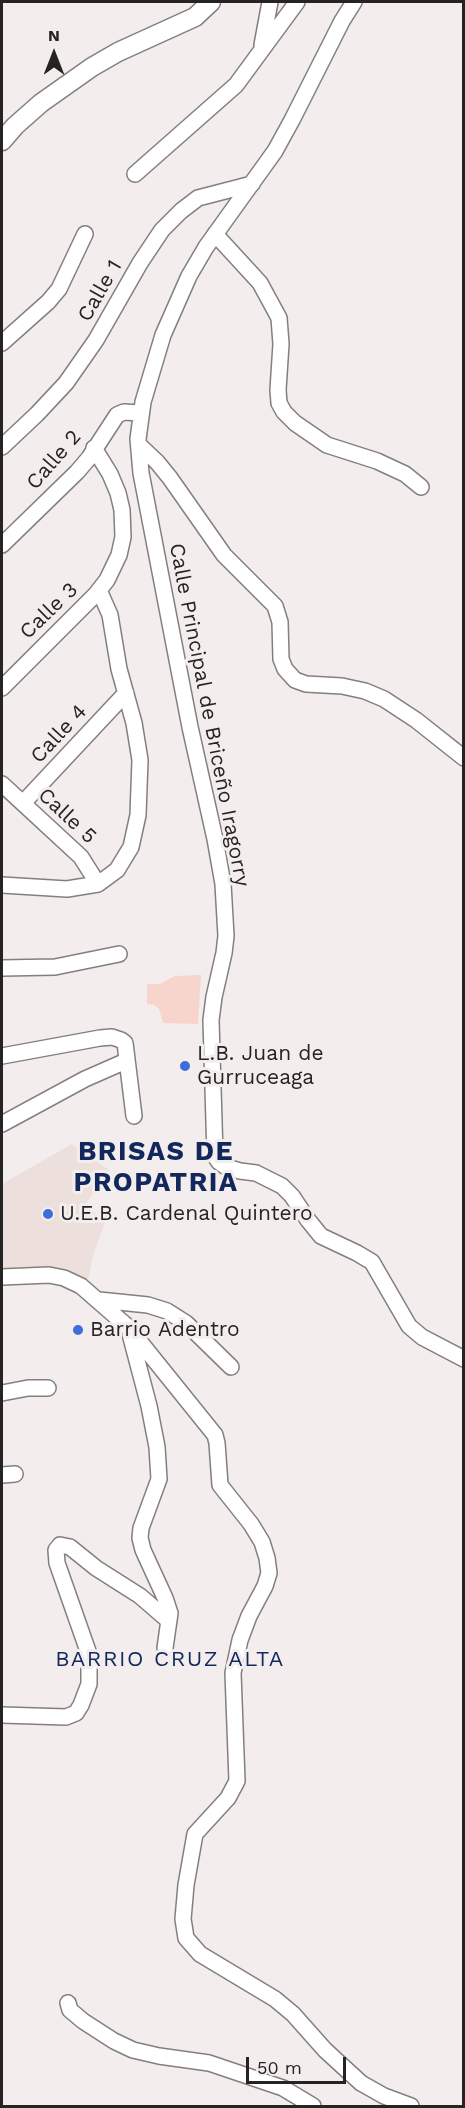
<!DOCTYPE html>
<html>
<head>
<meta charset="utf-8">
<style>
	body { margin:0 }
	#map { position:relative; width:465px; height:2108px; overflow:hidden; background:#f3eeed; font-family:"Work Sans",sans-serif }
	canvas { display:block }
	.frame { position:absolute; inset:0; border:3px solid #262423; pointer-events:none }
	.north { position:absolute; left:24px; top:24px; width:60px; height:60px; -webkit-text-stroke:4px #f3eeed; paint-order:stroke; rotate:0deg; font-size:16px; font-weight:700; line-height:24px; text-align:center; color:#262423 }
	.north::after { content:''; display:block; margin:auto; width:21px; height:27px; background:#262423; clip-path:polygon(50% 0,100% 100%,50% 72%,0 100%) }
	.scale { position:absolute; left:246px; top:2057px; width:100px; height:27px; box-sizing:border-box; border:3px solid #262423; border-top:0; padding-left:8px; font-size:18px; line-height:21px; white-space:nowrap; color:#262423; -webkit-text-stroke:4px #f3eeed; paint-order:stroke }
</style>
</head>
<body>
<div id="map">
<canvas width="465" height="2108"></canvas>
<div class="frame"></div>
<div class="north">N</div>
<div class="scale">50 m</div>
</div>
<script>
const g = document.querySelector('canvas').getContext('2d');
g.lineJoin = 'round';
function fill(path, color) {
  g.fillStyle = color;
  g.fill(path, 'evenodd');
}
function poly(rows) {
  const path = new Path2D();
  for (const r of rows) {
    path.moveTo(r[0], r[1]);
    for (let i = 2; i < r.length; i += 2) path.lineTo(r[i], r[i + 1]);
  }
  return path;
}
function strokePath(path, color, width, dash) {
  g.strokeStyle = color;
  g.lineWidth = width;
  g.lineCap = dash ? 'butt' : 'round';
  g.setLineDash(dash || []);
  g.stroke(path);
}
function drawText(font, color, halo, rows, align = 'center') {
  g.font = font + ' "Work Sans",sans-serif';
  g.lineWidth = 6;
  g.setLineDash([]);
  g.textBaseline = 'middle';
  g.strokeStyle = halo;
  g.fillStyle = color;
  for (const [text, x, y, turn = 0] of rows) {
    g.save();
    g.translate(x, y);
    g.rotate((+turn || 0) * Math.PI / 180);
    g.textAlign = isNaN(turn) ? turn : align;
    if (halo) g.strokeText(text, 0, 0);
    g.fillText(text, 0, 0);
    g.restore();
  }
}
const built = poly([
	[72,1144,109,1170,85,1205,105,1222,93,1256,88,1281,74,1275,48,1269,2,1270,2,1184]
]);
const green = poly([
	[201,975,198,1024,163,1023,159,1009,154,1005,147,1004,147,984,160,984,175,976]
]);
const minor = poly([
	[354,2,342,21,292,120,275,151,206,247,189,276,163,335,143,402,138,439,141,473,190,727,215,839,223,884,226,936,224,953,214,997,211,1020,215,1156,219,1162,226,1167,240,1171,256,1173,282,1186,292,1196,308,1220,321,1236,357,1253,372,1262,409,1326,422,1337,464,1359],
	[262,45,270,2],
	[135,174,236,85,297,2],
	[215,234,260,283,279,318,281,344,278,390,279,403,284,412,295,423,327,445,377,461,405,474,421,487],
	[2,343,48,302,59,289,85,234],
	[139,445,157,462,170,478,224,555,275,606,280,622,281,659,285,669,295,680,306,684,342,686,365,691,384,699,416,720,464,758],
	[2,447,37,414,66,383,96,340,140,263,162,230,181,211,198,198,252,184],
	[2,545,77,472,89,458,117,415,124,412,141,413],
	[2,688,96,594,107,580,119,555,123,537,122,510,118,493,110,474,94,448],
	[2,784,81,857,98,884],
	[23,803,126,693],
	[2,885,67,889,98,884,117,870,131,847,138,815,140,760,134,723,119,669,110,615,99,590],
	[2,968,55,967,119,954],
	[2,1056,100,1038,112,1037,121,1040,125,1043,134,1116],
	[2,1124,85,1079,126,1061],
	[2,1277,49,1275,64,1278,81,1286,128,1327,215,1435,217,1443,220,1485,251,1524,262,1542,267,1558,269,1573,265,1586,249,1616,240,1640,233,1673,237,1781,228,1798,195,1834,186,1885,183,1919,186,1938,200,1954,275,1999,293,2014,325,2050,361,2083,384,2096,411,2106],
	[99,1300,148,1305,167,1311,186,1323,231,1367],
	[130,1334,149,1406,157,1447,159,1479,141,1528,140,1538,143,1550,165,1598,170,1613,165,1648],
	[2,1393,28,1388,48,1388],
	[2,1475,15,1474],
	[2,1715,66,1717,76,1713,81,1705,89,1684,89,1654,57,1563,56,1550,60,1545,70,1547,96,1568,140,1596,169,1621],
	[68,2003,70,2010,83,2021,114,2041,133,2050,159,2056,209,2063,283,2088,313,2106]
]);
const major = poly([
	[2,141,15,126,41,103,92,67,118,52,195,17,211,2]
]);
const markers = [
	[185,1066,6,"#3f6cdd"],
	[48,1214,6,"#3f6cdd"],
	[78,1330,6,"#3f6cdd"]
];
const streetNames = [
	["Calle 1",100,291,-60],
	["Calle 2",54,460,-49],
	["Calle 3",49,611,-44],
	["Calle Principal de Briceño Iragorry",209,715,79],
	["Calle 4",59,734,-47],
	["Calle 5",67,816,43]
];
const poiNames = [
	["L.B. Juan de",197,1054],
	["Gurruceaga",197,1078],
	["U.E.B. Cardenal Quintero",60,1214],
	["Barrio Adentro",90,1330]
];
const neighbourhoodNames = [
	["BARRIO CRUZ ALTA",170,1660]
];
const districtNames = [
	["BRISAS DE",156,1152],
	["PROPATRIA",156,1183]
];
fill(built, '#ecdfdc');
fill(green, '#f7d4cc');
strokePath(minor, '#847f7e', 18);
strokePath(major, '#847f7e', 21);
strokePath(minor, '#fff', 15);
strokePath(major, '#fff', 18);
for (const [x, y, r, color] of markers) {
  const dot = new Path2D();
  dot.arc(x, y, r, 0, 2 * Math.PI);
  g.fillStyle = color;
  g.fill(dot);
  strokePath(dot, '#f3eeed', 2);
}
drawText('21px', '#262423', '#f3eeed', streetNames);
drawText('21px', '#262423', '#f3eeed', poiNames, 'left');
g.letterSpacing = '1.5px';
drawText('22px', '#12275c', '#f3eeed', neighbourhoodNames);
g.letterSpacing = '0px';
g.letterSpacing = '1.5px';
drawText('bold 27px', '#12275c', '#f3eeed', districtNames);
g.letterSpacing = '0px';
</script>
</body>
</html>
